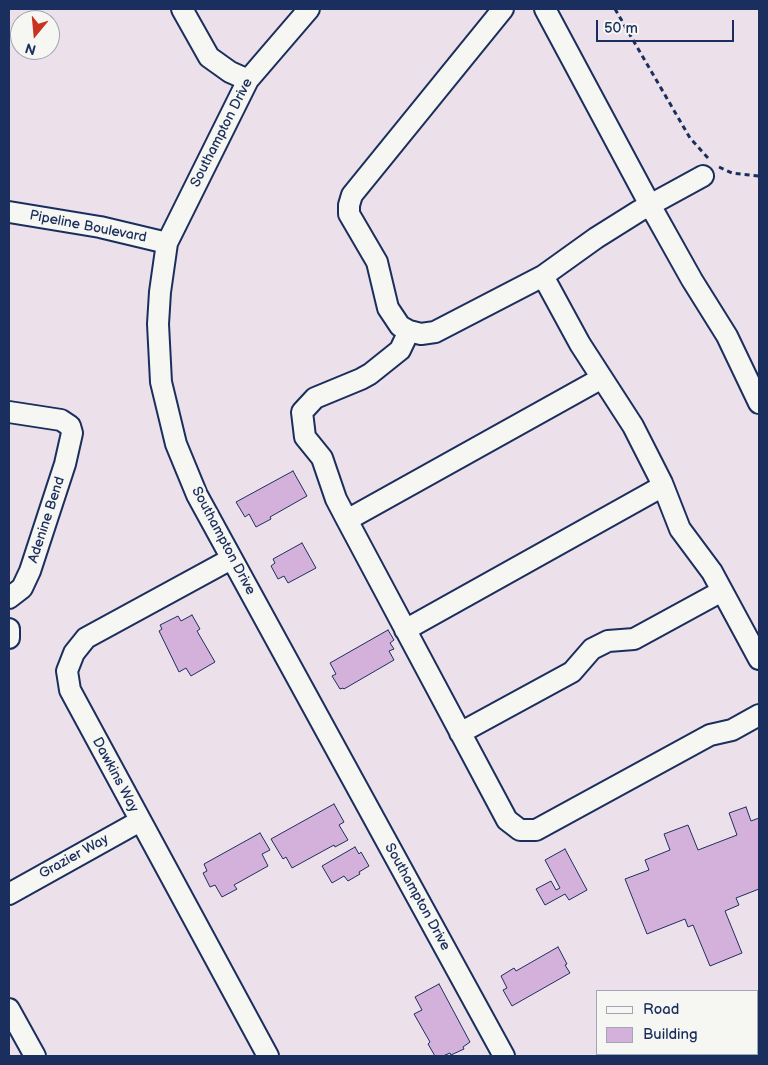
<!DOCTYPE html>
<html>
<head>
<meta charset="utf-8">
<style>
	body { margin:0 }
	#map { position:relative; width:768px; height:1065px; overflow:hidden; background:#ece1eb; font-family:"Balsamiq Sans",sans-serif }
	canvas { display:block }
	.frame { position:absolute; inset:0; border:10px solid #1b2f5e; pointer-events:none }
	.legend { position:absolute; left:596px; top:990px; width:162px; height:65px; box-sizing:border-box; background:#f6f6f2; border:1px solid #9ea6b7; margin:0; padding:6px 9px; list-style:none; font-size:15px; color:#1b2f5e }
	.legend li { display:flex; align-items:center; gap:10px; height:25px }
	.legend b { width:25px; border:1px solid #9ea6b7 }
	.north { position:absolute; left:10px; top:10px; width:50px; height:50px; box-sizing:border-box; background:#f6f6f2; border:1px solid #9ea6b7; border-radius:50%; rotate:197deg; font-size:14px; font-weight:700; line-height:20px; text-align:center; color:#1b2f5e }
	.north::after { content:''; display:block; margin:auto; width:18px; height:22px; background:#c8321e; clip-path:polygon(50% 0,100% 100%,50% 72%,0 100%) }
	.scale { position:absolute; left:596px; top:20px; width:138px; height:22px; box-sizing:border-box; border:2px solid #1b2f5e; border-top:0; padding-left:6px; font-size:15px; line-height:18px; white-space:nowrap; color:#1b2f5e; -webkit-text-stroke:4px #f6f6f2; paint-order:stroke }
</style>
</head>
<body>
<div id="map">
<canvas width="768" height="1065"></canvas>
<div class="frame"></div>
<ul class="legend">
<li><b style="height:6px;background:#f6f6f2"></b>Road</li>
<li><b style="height:14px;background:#d4b1db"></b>Building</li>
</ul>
<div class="north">N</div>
<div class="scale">50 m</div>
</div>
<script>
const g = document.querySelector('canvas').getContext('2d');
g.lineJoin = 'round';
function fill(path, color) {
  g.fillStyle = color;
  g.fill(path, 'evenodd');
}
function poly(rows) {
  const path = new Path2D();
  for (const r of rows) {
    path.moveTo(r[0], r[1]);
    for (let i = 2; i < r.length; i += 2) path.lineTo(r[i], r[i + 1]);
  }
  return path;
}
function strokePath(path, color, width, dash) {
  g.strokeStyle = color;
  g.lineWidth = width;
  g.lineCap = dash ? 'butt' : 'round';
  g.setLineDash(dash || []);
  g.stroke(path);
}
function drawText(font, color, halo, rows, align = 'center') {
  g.font = font + ' "Balsamiq Sans",sans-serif';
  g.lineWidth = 5;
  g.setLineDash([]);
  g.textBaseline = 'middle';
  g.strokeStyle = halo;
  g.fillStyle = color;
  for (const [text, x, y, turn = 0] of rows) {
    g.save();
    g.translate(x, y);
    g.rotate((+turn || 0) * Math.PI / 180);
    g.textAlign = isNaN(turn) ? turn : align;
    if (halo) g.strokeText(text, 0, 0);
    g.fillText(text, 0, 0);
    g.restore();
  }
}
const building = poly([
	[293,471,307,496,270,517,271,519,256,527,249,514,245,517,236,502,293,471],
	[302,543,316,568,288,583,284,576,278,579,271,566,275,563,273,559,302,543],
	[192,615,200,629,197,631,215,662,191,676,186,668,179,672,159,631,162,629,160,625,178,616,181,621,192,615],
	[388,630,394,640,390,643,394,649,389,651,394,660,344,689,343,688,340,689,332,676,336,674,330,663,388,630],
	[334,804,344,822,339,825,348,840,335,847,334,845,292,868,286,857,283,859,271,839,334,804],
	[746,807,751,821,759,818,759,889,736,898,739,905,725,911,742,953,710,966,693,925,688,927,685,919,647,934,625,879,649,870,645,860,670,850,664,834,688,825,698,850,737,835,729,813,746,807],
	[260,833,270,850,262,854,268,866,234,885,237,889,222,897,215,885,210,887,203,873,207,871,204,864,260,833],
	[355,847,359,854,361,852,369,866,359,872,360,874,348,881,344,876,332,883,322,866,355,847],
	[565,849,587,890,569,900,565,894,545,905,536,889,551,881,556,890,560,888,545,860,565,849],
	[558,947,567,964,565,965,570,973,512,1006,503,990,507,988,501,976,514,968,516,971,558,947],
	[439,984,470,1042,463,1047,464,1049,451,1055,450,1053,443,1056,435,1056,428,1044,430,1042,414,1014,422,1010,415,997,439,984]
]);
const path = poly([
	[615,9,690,138,708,158],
	[719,167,732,173,759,176]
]);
const minor = poly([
	[182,9,209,57,230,72,248,80],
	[309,9,248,80,167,243,160,292,158,324,161,382,176,444,197,495,504,1056],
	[503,9,352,195,349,205,349,214,377,262,388,308,400,326,409,331,421,334,435,332,543,276,596,238,639,211,703,176],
	[545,9,650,205,692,280,727,336,759,403],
	[9,212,100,227,167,243],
	[543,276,580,344,633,426,662,483,680,529,712,572,759,659],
	[409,331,400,350,370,374,361,379,315,398,302,412,305,437,322,458,336,499,347,520,507,820,520,830,536,830,710,735,732,730,759,715],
	[9,412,61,420,70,426,72,433,65,464,30,571,22,588,9,598],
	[347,520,602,378],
	[231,559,86,638,74,653,67,671,70,690,268,1056],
	[9,629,9,638],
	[405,630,663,486],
	[460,733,572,672,592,649,608,641,634,639,722,591],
	[9,894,140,821],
	[9,1009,35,1056]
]);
const streetNames = [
	["Southampton Drive",222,133,-63],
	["Pipeline Boulevard",88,227,11],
	["Adenine Bend",47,520,-72],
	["Southampton Drive",223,541,62],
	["Dawkins Way",115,775,62],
	["Grazier Way",74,857,-29],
	["Southampton Drive",417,897,61]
];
fill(building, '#d4b1db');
strokePath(building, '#1b2f5e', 1);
strokePath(minor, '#1b2f5e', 24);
strokePath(path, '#1b2f5e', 3, [5, 4]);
strokePath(minor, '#f6f6f2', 20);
drawText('14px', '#1b2f5e', '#f6f6f2', streetNames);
</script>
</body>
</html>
